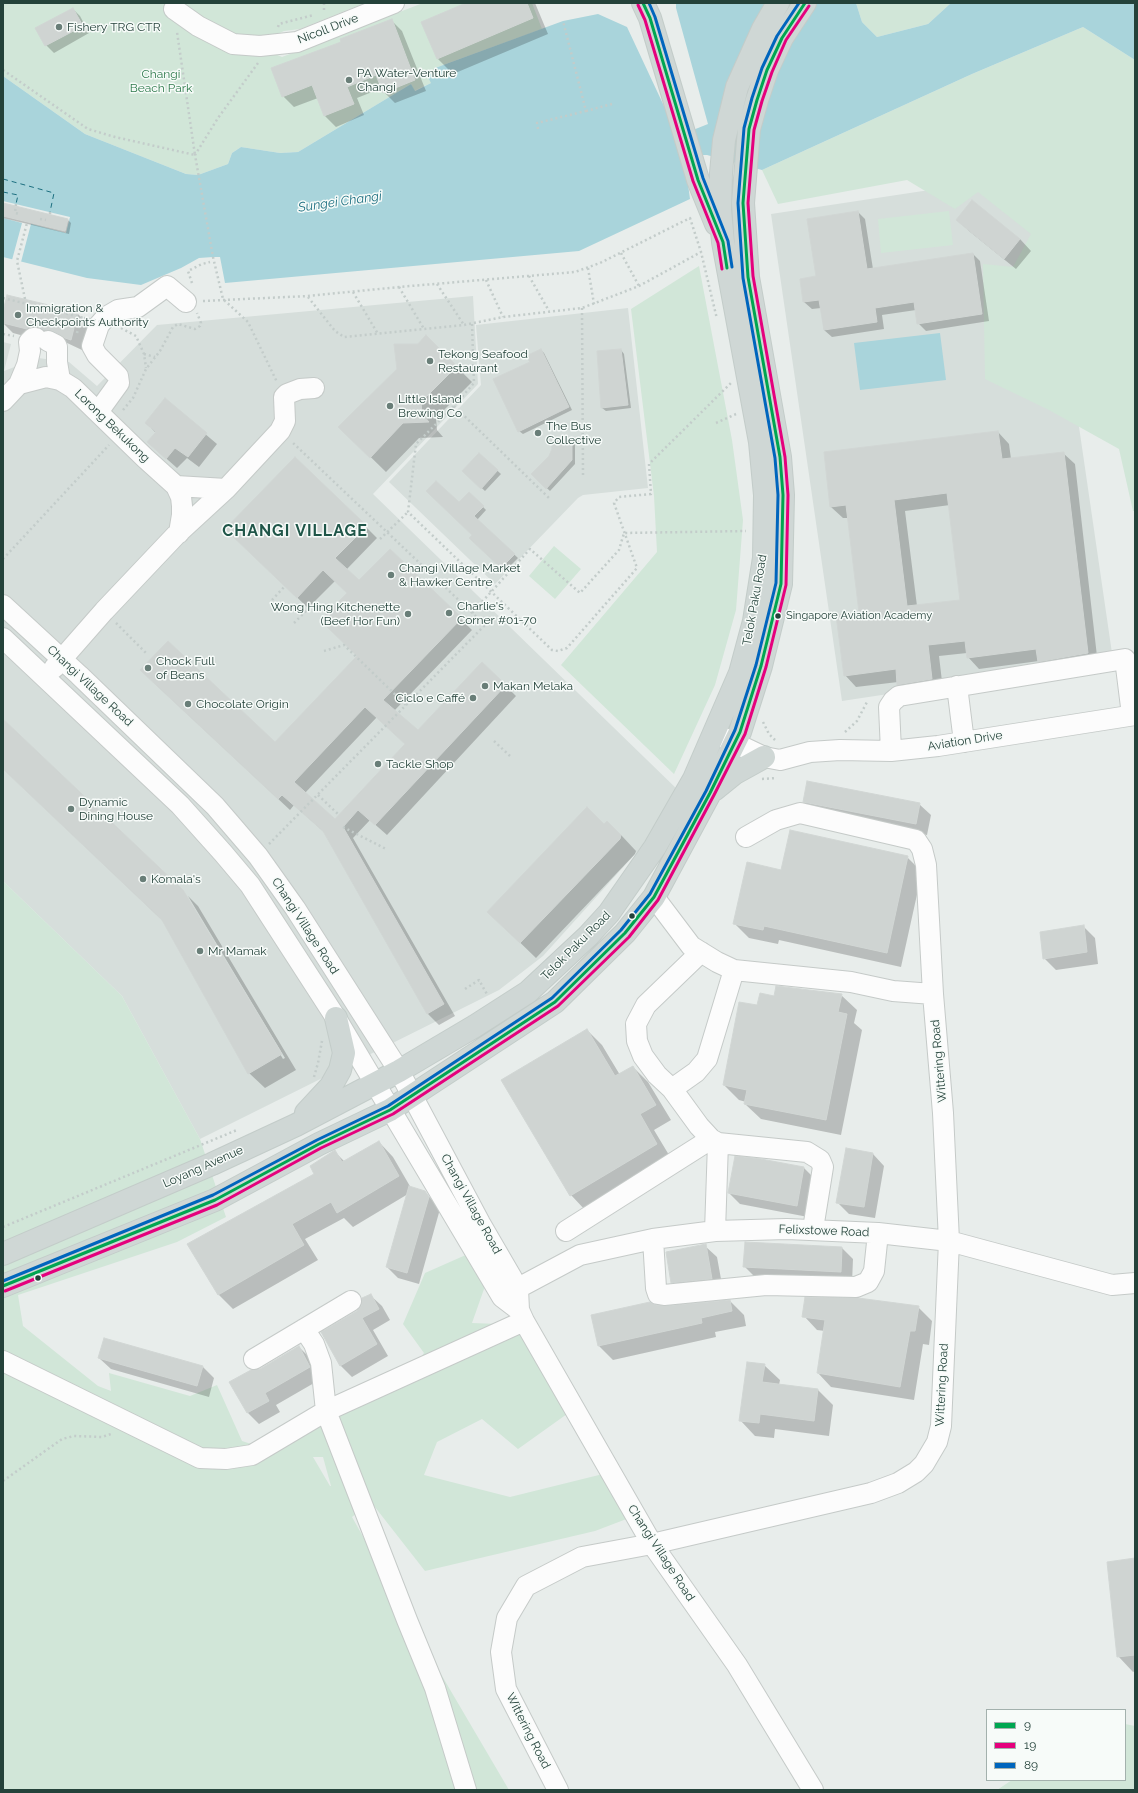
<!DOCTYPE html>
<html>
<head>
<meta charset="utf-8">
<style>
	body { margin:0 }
	#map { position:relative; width:1138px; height:1793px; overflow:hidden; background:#e8edeb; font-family:Raleway,sans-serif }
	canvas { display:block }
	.frame { position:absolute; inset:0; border:4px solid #24423a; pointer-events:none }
	.legend { position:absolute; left:986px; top:1709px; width:140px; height:72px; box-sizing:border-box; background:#f7fbf9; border:1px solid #a3b1ad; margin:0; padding:5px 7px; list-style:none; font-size:12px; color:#24423a }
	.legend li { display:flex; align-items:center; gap:8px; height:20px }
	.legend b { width:20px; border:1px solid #a3b1ad }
</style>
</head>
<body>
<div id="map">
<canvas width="1138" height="1793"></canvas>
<div class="frame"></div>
<ul class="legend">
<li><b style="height:5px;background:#00a651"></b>9</li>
<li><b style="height:5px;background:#e5007d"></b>19</li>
<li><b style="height:5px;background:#0065bd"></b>89</li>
</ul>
</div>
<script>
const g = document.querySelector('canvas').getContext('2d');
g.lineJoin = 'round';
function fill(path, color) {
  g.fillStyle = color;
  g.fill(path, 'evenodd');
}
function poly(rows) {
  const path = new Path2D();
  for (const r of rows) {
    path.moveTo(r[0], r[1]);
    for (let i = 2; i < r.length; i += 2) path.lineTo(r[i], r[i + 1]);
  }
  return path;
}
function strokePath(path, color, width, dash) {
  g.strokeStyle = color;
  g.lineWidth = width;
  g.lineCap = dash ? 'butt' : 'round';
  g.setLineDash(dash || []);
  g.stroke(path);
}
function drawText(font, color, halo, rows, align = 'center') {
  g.font = font + ' Raleway,sans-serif';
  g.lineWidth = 3;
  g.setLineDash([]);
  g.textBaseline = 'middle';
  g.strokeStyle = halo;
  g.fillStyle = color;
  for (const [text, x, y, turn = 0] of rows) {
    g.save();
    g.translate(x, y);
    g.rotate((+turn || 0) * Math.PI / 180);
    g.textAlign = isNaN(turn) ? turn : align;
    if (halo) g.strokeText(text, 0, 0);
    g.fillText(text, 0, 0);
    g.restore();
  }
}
const built = poly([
	[1042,173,1113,660,842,701,771,214],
	[473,296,478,384,373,494,680,792,654,833,543,956,499,990,200,1139,122,996,3,881,3,342,11,344,4,371,38,358,69,362,97,386,157,325],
	[628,308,648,488,583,495,578,498,495,584,389,482,481,385,476,325]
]);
const green = poly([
	[3,3,365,3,300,29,284,31,275,35,266,50,282,57,423,3,532,3,542,29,435,68,431,83,414,91,411,84,298,152,280,153,241,147,232,153,228,164,198,175,186,174,85,134,3,76],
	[856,3,951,3,928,24,877,37,862,22],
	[1083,27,1135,60,1135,511,1133,511,1119,449,1049,410,985,379,983,264,1013,267,1031,234,978,192,955,209,907,180,778,204,762,170,972,74],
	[949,211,953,245,881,253,878,219],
	[699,266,732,440,743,520,736,610,715,685,674,774,561,665,657,552,654,496,631,309],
	[554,546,581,569,555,599,529,576],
	[3,881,122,996,200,1139,226,1217,177,1242,18,1295,23,1326,98,1386,111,1391,109,1373,190,1396,217,1385,242,1441,254,1445,405,1377,424,1353,403,1324,425,1273,477,1250,490,1272,472,1323,526,1325,574,1409,518,1449,482,1419,437,1442,424,1475,510,1497,603,1474,637,1515,595,1531,425,1571,371,1502,352,1517,425,1647,509,1790,3,1790],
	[313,1457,323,1457,331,1486,330,1486],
	[1125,1724,1135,1726,1135,1790,997,1790,1012,1780,1125,1780]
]);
const water = poly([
	[676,3,856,3,862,22,877,37,928,24,951,3,1135,3,1135,60,1083,27,972,74,762,170,707,155,684,155,690,199,579,251,225,283,220,257,213,257,199,258,181,268,141,285,87,278,3,257,3,76,85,134,186,174,198,175,228,164,232,153,241,147,280,153,298,152,411,84,415,91,431,83,428,77,435,68,563,21,598,14,627,27,678,136,708,124,676,8],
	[940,333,946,380,860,390,854,343]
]);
const pier = poly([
	[3,201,70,217,66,233,31,224,21,262,12,260,22,223,3,218]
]);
const shadow = poly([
	[468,3,535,3,548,34,453,74,438,59,422,23],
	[73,9,80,16,89,33,54,53,46,45],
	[391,20,402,31,426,91,395,103,384,92,382,88,357,98,364,115,336,127,325,116,318,98,294,107,283,96],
	[3,204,68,220,71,223,69,234,3,218],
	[858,212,865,219,873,269,973,254,980,261,989,321,926,331,918,323,916,310,882,315,884,329,832,337,824,330,821,308,812,309,804,302,817,277],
	[957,220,1020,239,1031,251,1016,269,969,231],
	[77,313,89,325,82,350,65,342,39,340,13,333,3,323,3,315],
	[426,337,472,382,436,418,437,430,443,437,419,438,386,472,340,427,398,369],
	[541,350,544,353,572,410,523,434,519,431,531,362],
	[621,350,624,354,631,408,606,411,602,408],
	[165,400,217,444,199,467,187,458,177,468,159,452,156,433,146,423],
	[998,432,1009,444,1011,459,1063,453,1075,464,1098,665,1050,673,1039,661,979,669,968,657,967,653,939,656,943,690,910,696,898,684,898,682,856,687,845,675,860,613,849,518,843,518,831,507,825,453],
	[950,505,961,601,917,606,905,511],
	[571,439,575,443,575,464,550,491,532,474,549,457,553,449],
	[479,454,501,474,485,491,464,471],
	[469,493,486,510,477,520,518,558,505,571,470,538,473,535,459,504],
	[366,527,377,538,346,570,359,582,461,619,472,630,394,711,418,732,505,685,516,696,387,835,370,820,353,838,455,1016,439,1025,428,1014,325,833,294,805,290,810,153,682,276,743,358,656,348,593,335,581,308,608,238,540],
	[377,717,406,744,335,820,305,793],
	[3,720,183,891,283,1059,285,1058,188,896,198,906,296,1070,265,1088,249,1073,163,921,3,768],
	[804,802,919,804,931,815,927,835,816,813],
	[604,825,621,835,636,851,635,854,536,958,504,927],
	[907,857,922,872,901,967,779,940,778,944,749,938,734,923,782,871],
	[1083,926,1095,938,1098,964,1056,970,1044,958],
	[841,995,857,1010,854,1023,862,1030,841,1135,761,1119,745,1104,746,1102,739,1100,724,1085,758,1006,774,997],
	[587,1030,602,1045,620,1075,633,1067,648,1082,671,1120,654,1130,672,1160,586,1211,571,1195,502,1080],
	[379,1142,393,1157,411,1188,425,1192,440,1209,419,1284,398,1278,387,1267,408,1194,353,1227,344,1218,305,1239,318,1260,233,1309,218,1294,335,1152,345,1162],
	[847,1149,873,1154,884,1166,875,1218,849,1214,837,1202],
	[804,1168,815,1179,808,1217,740,1204,729,1193],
	[746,1243,842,1248,853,1259,852,1283,756,1278,744,1266],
	[705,1246,717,1257,723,1290,684,1294,672,1282],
	[370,1295,382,1306,390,1320,373,1330,388,1356,352,1377,340,1365],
	[730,1301,744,1315,746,1326,715,1332,716,1337,613,1360,599,1346,665,1307],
	[918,1307,932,1321,929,1345,923,1344,914,1400,831,1387,818,1373,825,1331,817,1330,804,1316],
	[105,1339,203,1367,214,1378,209,1397,111,1369,99,1358],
	[299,1347,310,1358,321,1379,276,1405,280,1412,259,1424,248,1413,231,1383,260,1370],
	[764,1365,780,1380,779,1385,818,1390,833,1405,829,1436,775,1429,774,1438,755,1436,740,1420],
	[1135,1560,1135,1671,1133,1672,1118,1656]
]);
const ferry = poly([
	[3,179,54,193,50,212],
	[3,192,18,195,16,204]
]);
const building = poly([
	[466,3,527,3,533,18,437,59,421,22,466,3],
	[73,8,83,26,45,46,35,28,73,8],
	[392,19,415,80,383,93,376,75,347,87,354,104,324,116,312,85,282,97,271,68,341,42,340,39,392,19],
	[972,200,1020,239,1004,259,956,220,972,200],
	[3,203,68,219,65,231,3,216,3,203],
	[858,211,867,269,973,253,982,314,917,324,914,302,875,308,877,322,824,330,819,300,803,302,800,279,816,276,807,219,858,211],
	[7,295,78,312,71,340,65,338,53,331,44,330,36,326,27,329,3,323,3,311,7,295],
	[426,335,457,366,421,402,422,414,429,422,403,423,370,458,338,427,397,369,394,344,418,344,426,335],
	[541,349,569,407,518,432,493,379,530,362,526,356,541,349],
	[621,349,628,405,601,408,597,351,621,349],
	[165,398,207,433,188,457,175,448,166,459,147,442,156,432,145,423,165,398],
	[998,431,1002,459,1064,452,1088,653,1038,662,1036,649,967,658,965,641,928,645,932,679,897,685,896,669,844,676,836,615,859,612,846,505,830,507,824,452,998,431],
	[947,493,960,600,907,606,894,500,947,493],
	[572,438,572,460,546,489,531,474,549,456,552,449,551,439,572,438],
	[479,453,498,470,481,489,462,471,479,453],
	[295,457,367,526,335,558,359,580,390,549,462,618,383,700,418,730,482,662,506,685,375,825,358,810,343,827,444,1004,427,1014,323,831,282,795,278,799,140,670,168,641,275,742,357,656,320,620,347,593,323,570,297,598,225,529,295,457],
	[365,707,405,744,335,819,294,782,365,707],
	[436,481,459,502,469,492,484,506,474,516,515,554,501,568,469,538,472,535,426,491,436,481],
	[3,719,183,890,282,1054,248,1074,162,920,3,769,3,719],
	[807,781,920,803,916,824,803,802,807,781],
	[587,807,604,824,607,821,621,835,620,839,520,943,487,912,587,807],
	[790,830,908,856,887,953,764,926,763,930,733,924,747,862,781,870,790,830],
	[1084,925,1087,952,1043,959,1040,932,1084,925],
	[776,986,842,994,838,1012,847,1014,826,1120,744,1104,747,1090,723,1085,739,1002,757,1005,760,993,774,996,776,986],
	[587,1029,615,1076,633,1066,656,1105,640,1114,657,1144,570,1196,501,1080,587,1029],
	[379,1141,399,1176,337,1213,331,1202,292,1224,304,1245,218,1295,187,1244,314,1174,310,1166,335,1150,342,1162,379,1141],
	[846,1148,873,1153,864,1207,836,1203,846,1148],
	[735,1156,761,1159,804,1167,797,1206,728,1193,735,1156],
	[409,1186,425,1191,429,1197,407,1273,386,1267,409,1186],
	[745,1242,842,1247,841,1272,743,1267,745,1242],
	[706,1244,712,1279,671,1283,666,1252,706,1244],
	[371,1294,379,1309,362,1318,377,1344,340,1366,321,1332,357,1311,361,1306,362,1298,371,1294],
	[805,1297,858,1298,919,1306,915,1331,910,1331,900,1387,817,1373,825,1320,802,1317,805,1297],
	[730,1300,732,1311,701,1318,702,1323,598,1346,591,1315,650,1302,656,1305,665,1306,730,1300],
	[104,1338,203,1366,197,1386,98,1358,104,1338],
	[299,1346,310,1367,265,1393,269,1401,247,1413,229,1382,251,1370,260,1369,299,1346],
	[747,1362,765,1364,762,1382,818,1389,814,1421,760,1414,759,1423,739,1421,747,1362],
	[1135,1558,1135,1655,1117,1657,1107,1562,1135,1558]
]);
const path = poly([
	[324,3,324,12],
	[278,27,279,24,314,15],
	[258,63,218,118,195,155,213,257,223,299,248,322,277,382],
	[3,70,88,129,115,137,195,155,177,32],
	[586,111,612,104],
	[538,129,537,123,586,111,563,21],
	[16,204,15,213,20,214],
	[50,214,50,212],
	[40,219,46,220],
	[621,253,639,286],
	[588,268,594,304],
	[529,276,549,311],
	[486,280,503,317],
	[192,283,188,271,202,264,210,262],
	[437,284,464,325],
	[399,287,424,329],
	[353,292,378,334],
	[308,297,335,331,344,337,464,325,503,317,582,308,639,286,701,252],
	[3,298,84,318],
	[25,299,17,261,27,223],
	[203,301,308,296,399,287,575,272,600,263,690,218,701,252,717,319],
	[582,308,583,475],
	[472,324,474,383,454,406,416,444,408,512,552,650,558,651,567,648,637,568,614,503,619,497,651,494,649,464,731,383],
	[121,328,136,336,144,354,146,368],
	[77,333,81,318],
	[3,334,14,336],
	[144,354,155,357],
	[454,406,549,498],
	[123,410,133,398,146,369,160,351,173,327,178,324,195,329,200,326,201,323,197,313],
	[716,423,736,414],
	[380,539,408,512],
	[3,559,109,445],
	[272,600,285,586],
	[472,613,530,549,580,593,619,550,624,533,746,531],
	[116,623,146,653],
	[294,623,308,609],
	[324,651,344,645,406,705],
	[763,722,769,734,775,740],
	[845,732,857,721,867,702],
	[494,741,510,756],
	[762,779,777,778],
	[318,795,339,815],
	[343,827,386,849],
	[269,844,485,625,292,442],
	[465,989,479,980,488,996],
	[314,1077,318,1063,322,1041],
	[3,1227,237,1130],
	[3,1481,62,1439,74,1436,102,1437,111,1434]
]);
const minor = poly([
	[174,9,198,26,233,44,260,46,297,42,394,3],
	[48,341,56,345,57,347,57,362,60,380],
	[19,384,27,365,30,351,29,342,33,338,36,338],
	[3,401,19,384,46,377,60,380,73,388,145,458,176,486,181,497,182,506,182,515,179,533],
	[98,412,119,383,118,376,97,355,92,346,99,325,106,317,118,310,138,307,167,286,186,302],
	[176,486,226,489],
	[3,605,79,675,215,806,258,856,295,908,399,1071,480,1223,512,1278,518,1289,519,1310,524,1321,652,1544,737,1665,813,1790],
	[3,638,180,805,223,853,250,885,336,1018,502,1297,519,1310],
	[54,668,104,611,176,535,226,489,280,431,285,421,284,397,287,394,300,389,314,388],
	[957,686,964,742],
	[720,736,764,757,780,760,810,752,840,750,891,751,938,746,1135,715],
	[891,751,889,707,893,701,899,696,1125,659,1132,715],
	[654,897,691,946,717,962,734,970,851,982,893,991,933,994],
	[701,952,646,1005,636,1024,637,1041,643,1056,657,1075,672,1089,699,1126,711,1139,718,1143,807,1152,820,1160,823,1167,813,1229],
	[672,1089,696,1072,707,1059,734,970],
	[566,1231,711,1139],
	[715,1231,718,1143],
	[653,1239,656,1288,658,1294,664,1295,766,1285,856,1287,868,1282,874,1271,878,1233],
	[505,1295,580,1255,653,1239,715,1231,787,1229,878,1233,949,1241,1112,1285,1135,1283],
	[304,1329,314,1344,321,1363,326,1411,407,1620,435,1688,466,1790],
	[254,1359,351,1301],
	[3,1361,200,1458,226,1459,252,1455,326,1411,524,1321],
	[558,1790,506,1689,501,1652,507,1618,526,1586,582,1557,652,1544,871,1493,898,1483,916,1472,924,1464,937,1442,941,1426,949,1241,943,1113,933,994,926,865,922,849,916,840,800,813,776,820,746,837]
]);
const major = poly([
	[643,3,650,18,698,180,716,224],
	[714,790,735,773,764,757],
	[306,1113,331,1086,340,1070,344,1053,336,1018],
	[3,1254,212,1164,296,1125,399,1071,475,1026,528,992,588,936,609,913,655,847,694,779,740,673,754,621,764,558,765,495,760,442,723,242,720,210,721,173,724,140,737,87,763,29,778,3],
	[3,1286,215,1200,319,1144,390,1110,555,1002,625,933,654,897,710,793,740,732,761,666,781,584,783,495,780,457,748,277,743,203,749,129,757,100,767,70,782,38,805,3]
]);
const pathBridge = poly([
	[84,318,112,324]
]);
const bus1 = poly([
	[643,3,650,18,698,180,723,242,727,268],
	[3,1286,215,1200,319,1144,390,1110,555,1002,625,933,654,897,710,793,740,732,761,666,781,584,783,495,780,457,748,277,743,203,749,129,757,100,767,70,782,38,805,3]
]);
const bus2 = poly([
	[638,5,645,20,693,181,718,243,722,269],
	[5,1291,217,1205,321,1148,393,1114,558,1006,629,937,658,900,714,795,745,734,766,667,786,585,788,495,785,457,753,276,748,203,754,130,762,101,772,72,786,40,809,6]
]);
const bus3 = poly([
	[649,3,655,17,703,178,728,241,732,267],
	[3,1281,213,1195,317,1140,388,1106,552,998,621,930,650,894,706,791,735,730,756,665,776,583,778,495,775,458,743,278,738,203,744,128,752,98,762,68,777,36,799,3]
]);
const markers = [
	[59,27,4,"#697e78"],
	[349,80,4,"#697e78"],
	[18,315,4,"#697e78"],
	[430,361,4,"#697e78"],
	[390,406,4,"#697e78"],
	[538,433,4,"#697e78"],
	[391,575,4,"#697e78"],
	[449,613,4,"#697e78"],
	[408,614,4,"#697e78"],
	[778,616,3.5,"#24423a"],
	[148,668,4,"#697e78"],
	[485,686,4,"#697e78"],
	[473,698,4,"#697e78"],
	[188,704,4,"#697e78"],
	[378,764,4,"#697e78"],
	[71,809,4,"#697e78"],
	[143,879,4,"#697e78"],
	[632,916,3.5,"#24423a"],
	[200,951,4,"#697e78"],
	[38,1278,3.5,"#24423a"]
];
const busNames = [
	["Singapore Aviation Academy",786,616]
];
const poiNames = [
	["Fishery TRG CTR",67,27],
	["PA Water-Venture",357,73],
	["Changi",357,87],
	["Immigration &",26,308],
	["Checkpoints Authority",26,322],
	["Tekong Seafood",438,354],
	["Restaurant",438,368],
	["Little Island",398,399],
	["Brewing Co",398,413],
	["The Bus",546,426],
	["Collective",546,440],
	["Changi Village Market",399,568],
	["& Hawker Centre",399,582],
	["Charlie's",457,606],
	["Corner #01-70",457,620],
	["Wong Hing Kitchenette",400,607,"right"],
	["(Beef Hor Fun)",400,621,"right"],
	["Chock Full",156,661],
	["of Beans",156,675],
	["Makan Melaka",493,686],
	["Ciclo e Caffé",465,698,"right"],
	["Chocolate Origin",196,704],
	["Tackle Shop",386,764],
	["Dynamic",79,802],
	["Dining House",79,816],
	["Komala's",151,879],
	["Mr Mamak",208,951]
];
const streetNames = [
	["Nicoll Drive",328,29,-21],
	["Lorong Bekukong",112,426,44],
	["Telok Paku Road",755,600,-80],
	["Changi Village Road",90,686,43],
	["Aviation Drive",965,741,-9],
	["Changi Village Road",305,926,57],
	["Telok Paku Road",576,946,-45],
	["Wittering Road",939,1061,-95],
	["Loyang Avenue",203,1167,-24],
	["Changi Village Road",471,1204,61],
	["Felixstowe Road",824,1231,2],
	["Wittering Road",942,1385,-87],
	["Changi Village Road",661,1553,57],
	["Wittering Road",528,1731,63]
];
const parkNames = [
	["Changi",161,74],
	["Beach Park",161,88]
];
const waterNames = [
	["Sungei Changi",340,202,-8]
];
const districtNames = [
	["CHANGI VILLAGE",295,531]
];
fill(built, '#d6dedb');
fill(green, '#d1e6d8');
fill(water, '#a9d4db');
fill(pier, '#e8edeb');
fill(shadow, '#0003');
strokePath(ferry, '#1c6f80', 1, [5, 4]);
fill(building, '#cfd4d2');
strokePath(building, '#d1d6d4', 1);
strokePath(minor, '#c5cac8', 22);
strokePath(major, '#c3ccc9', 24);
strokePath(path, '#c3ccca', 2.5, [2, 3]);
strokePath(minor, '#fcfcfc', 20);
strokePath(major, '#cfd7d5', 22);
strokePath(pathBridge, '#c3ccca', 2.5, [2, 3]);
strokePath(bus1, '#00a651', 3);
strokePath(bus2, '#e5007d', 3);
strokePath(bus3, '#0065bd', 3);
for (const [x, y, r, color] of markers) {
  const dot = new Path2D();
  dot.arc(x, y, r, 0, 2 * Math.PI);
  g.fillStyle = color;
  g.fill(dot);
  strokePath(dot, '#f7fbf9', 1.5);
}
drawText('11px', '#24423a', '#f7fbf9', busNames, 'left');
drawText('12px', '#24423a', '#f7fbf9', poiNames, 'left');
drawText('12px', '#24423a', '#f7fbf9', streetNames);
drawText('12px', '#2d7a4b', '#f7fbf9', parkNames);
drawText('italic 13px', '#1c6f80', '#f7fbf9', waterNames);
g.letterSpacing = '1px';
drawText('bold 16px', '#1f5548', '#f7fbf9', districtNames);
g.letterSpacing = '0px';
</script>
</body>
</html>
